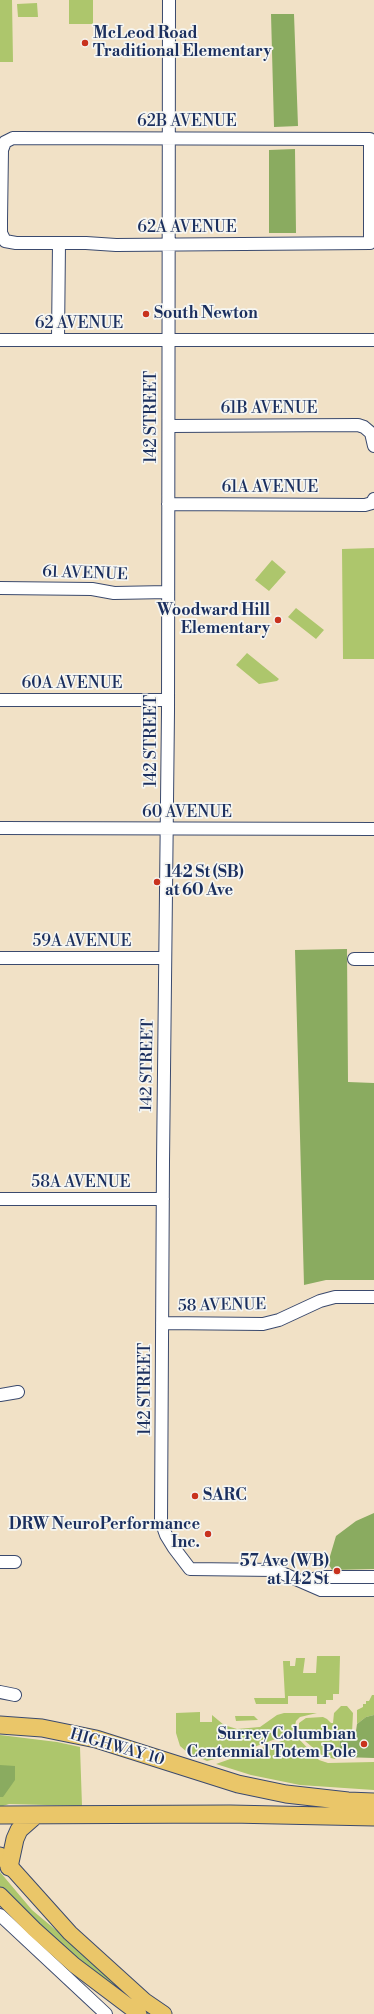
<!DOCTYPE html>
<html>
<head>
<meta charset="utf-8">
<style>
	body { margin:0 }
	canvas { display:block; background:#f1e1c6 }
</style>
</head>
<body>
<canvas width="374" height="2014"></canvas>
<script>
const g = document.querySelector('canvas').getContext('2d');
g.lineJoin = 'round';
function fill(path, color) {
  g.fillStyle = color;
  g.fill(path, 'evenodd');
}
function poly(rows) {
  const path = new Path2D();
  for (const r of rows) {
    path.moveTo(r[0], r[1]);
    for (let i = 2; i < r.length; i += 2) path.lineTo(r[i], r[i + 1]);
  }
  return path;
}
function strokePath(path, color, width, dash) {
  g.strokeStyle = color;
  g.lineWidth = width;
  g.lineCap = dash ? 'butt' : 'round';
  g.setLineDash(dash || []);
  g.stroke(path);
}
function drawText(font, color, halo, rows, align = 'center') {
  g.font = font + ' "Libre Bodoni",serif';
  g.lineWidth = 3.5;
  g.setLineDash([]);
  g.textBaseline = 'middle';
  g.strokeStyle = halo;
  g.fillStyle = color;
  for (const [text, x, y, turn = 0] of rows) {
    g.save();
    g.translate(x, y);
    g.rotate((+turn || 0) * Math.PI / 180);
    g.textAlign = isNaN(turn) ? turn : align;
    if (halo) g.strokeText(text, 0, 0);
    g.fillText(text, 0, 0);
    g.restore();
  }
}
const green = poly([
	[0,0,12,0,13,62,0,62],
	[69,0,93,0,93,24,69,24],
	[37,3,38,17,18,17,17,4],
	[374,548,374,659,343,659,342,549],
	[272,560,286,572,269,591,255,580],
	[296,608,324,630,316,639,288,617],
	[247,653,279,679,277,681,259,684,236,665],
	[317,1656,340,1656,339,1694,333,1694,333,1700,326,1700,326,1704,317,1704,317,1696,288,1696,288,1704,256,1704,254,1698,285,1698,283,1661,290,1661,290,1666,295,1666,296,1658,305,1658,303,1673,316,1673],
	[372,1695,374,1695,374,1715,366,1717,357,1724,357,1710,363,1707,363,1704,366,1704,366,1701,369,1701],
	[341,1706,347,1706,353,1713,352,1733,340,1738,339,1752,335,1759,323,1756,305,1741,299,1731,299,1723,306,1718,323,1717,327,1719,331,1723,333,1723,334,1713],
	[200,1712,200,1722,212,1722,212,1715,224,1725,237,1729,260,1727,277,1715,284,1713,317,1713,300,1717,296,1721,294,1731,289,1734,238,1753,207,1761,187,1752,180,1746,176,1733,176,1713],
	[235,1716,254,1716,258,1720,236,1721],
	[0,1735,57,1742,80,1747,82,1806,9,1804,0,1807],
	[296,1736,319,1760,328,1763,374,1762,374,1790,300,1785,251,1775,216,1764],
	[0,1872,32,1910,156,2014,147,2014,122,1997,79,1962,0,1888]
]);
const forest = poly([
	[271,14,294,14,298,126,274,127],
	[295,149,296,233,269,233,269,150],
	[347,949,348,1082,374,1083,374,1280,326,1280,304,1285,295,950],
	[374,1513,374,1569,332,1570,328,1563,336,1536,356,1521],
	[374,1715,374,1758,343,1757,339,1752,340,1738,356,1731,357,1724,366,1717],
	[0,1765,15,1766,15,1780,3,1797,0,1797]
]);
const minor = poly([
	[169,0,168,711,163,1162,161,1521,166,1535,174,1548,190,1569,275,1570,321,1590,374,1590],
	[13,138,370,139,370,243,116,245,86,243,16,243,5,241,1,233,1,220,2,150,5,142,13,138],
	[58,339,59,243],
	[0,340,374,340],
	[169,426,358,425,364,427,371,433,374,446],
	[168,504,365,505,372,503,374,499],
	[0,588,92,589,114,593,168,592],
	[0,700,168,700],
	[0,828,374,829],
	[0,958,165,958],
	[354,959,374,959],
	[0,1199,163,1199],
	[162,1323,263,1324,279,1320,320,1301,335,1297,374,1297],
	[0,1395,18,1392],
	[0,1562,15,1562],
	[304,1581,322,1577,374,1577],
	[0,1692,15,1695],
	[0,1915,106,2014]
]);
const major = poly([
	[0,1855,70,1933,145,2001,164,2014],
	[0,1895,34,1929,74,1965,139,2014]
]);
const highway = poly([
	[0,1725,42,1728,96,1739,238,1784,286,1794,348,1801,374,1802],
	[0,1815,230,1814,374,1817],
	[9,1867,15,1839,19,1830,36,1815]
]);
const markers = [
	[85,43,4,"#c8321e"],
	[146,314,4,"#c8321e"],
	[278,620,4,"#c8321e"],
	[157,882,4,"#c8321e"],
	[195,1496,4,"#c8321e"],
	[208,1534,4,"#c8321e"],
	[337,1571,4,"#c8321e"],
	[364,1744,4,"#c8321e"]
];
const poiNames = [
	["McLeod Road",93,34],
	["Traditional Elementary",93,52],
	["South Newton",154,314],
	["Woodward Hill",270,611,"right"],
	["Elementary",270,629,"right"],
	["142 St (SB)",165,873],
	["at 60 Ave",165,891],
	["SARC",203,1496],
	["DRW NeuroPerformance",200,1525,"right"],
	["Inc.",200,1543,"right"],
	["57 Ave (WB)",329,1562,"right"],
	["at 142 St",329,1580,"right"],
	["Surrey Columbian",356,1735,"right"],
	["Centennial Totem Pole",356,1753,"right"]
];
const streetNames = [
	["62B AVENUE",187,122],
	["62A AVENUE",187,228],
	["62 AVENUE",79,324],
	["61B AVENUE",269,409],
	["142 STREET",152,417,-90],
	["61A AVENUE",270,488],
	["61 AVENUE",85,574,2],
	["60A AVENUE",72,684],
	["142 STREET",152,741,-90],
	["60 AVENUE",187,813],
	["59A AVENUE",82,942],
	["142 STREET",148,1065,-89],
	["58A AVENUE",81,1183],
	["58 AVENUE",222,1306,-1],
	["142 STREET",146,1389,-90],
	["HIGHWAY 10",117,1748,16]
];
fill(green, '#adc66c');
fill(forest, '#8aab60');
strokePath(minor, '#3b4a6e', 14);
strokePath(major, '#3b4a6e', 17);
strokePath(highway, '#3b4a6e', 19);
strokePath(minor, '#fff', 12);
strokePath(major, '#eac669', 15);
strokePath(highway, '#eac669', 17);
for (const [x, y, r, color] of markers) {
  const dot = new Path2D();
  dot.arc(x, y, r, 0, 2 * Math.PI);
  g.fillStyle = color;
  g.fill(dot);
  strokePath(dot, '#f6f6f2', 1.5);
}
drawText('bold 16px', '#1b2f5e', '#f6f6f2', poiNames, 'left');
drawText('16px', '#1b2f5e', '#f6f6f2', streetNames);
</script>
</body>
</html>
